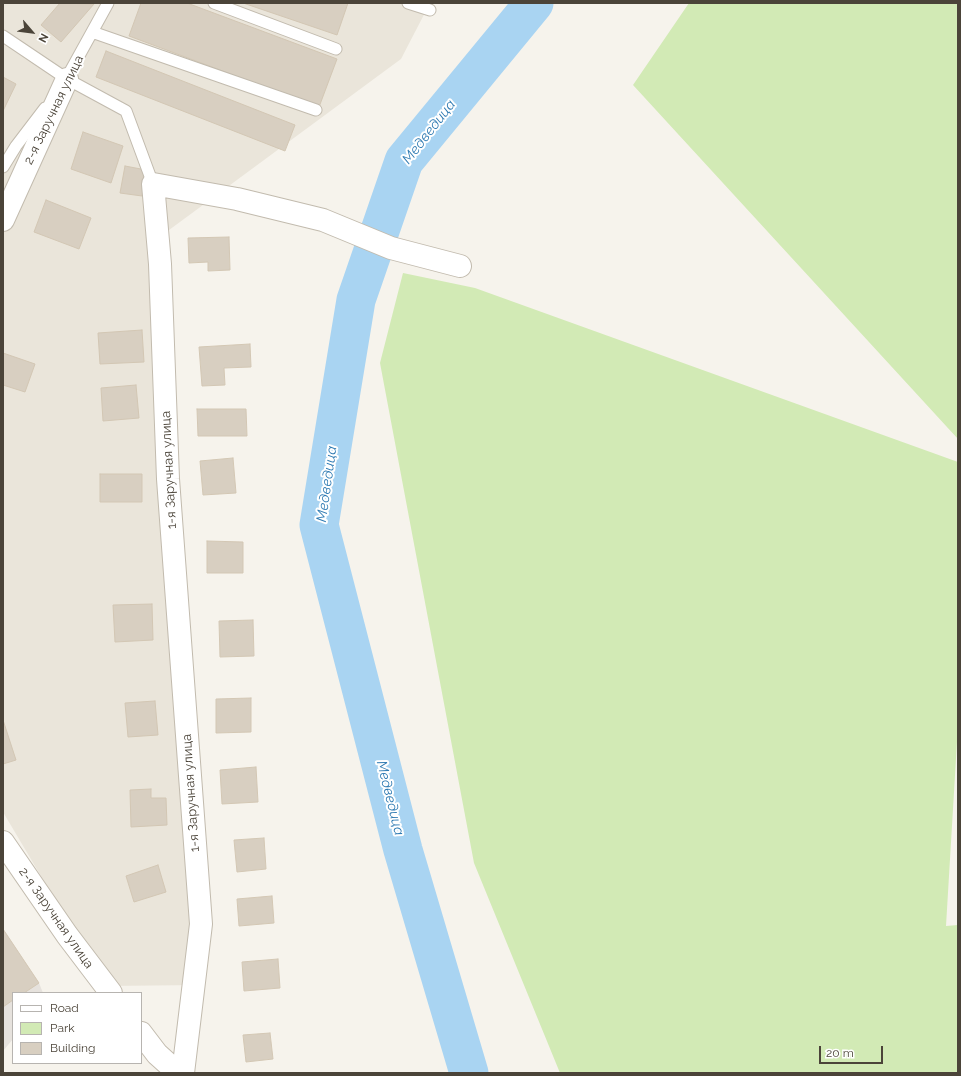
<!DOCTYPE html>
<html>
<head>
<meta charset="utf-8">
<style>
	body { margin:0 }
	#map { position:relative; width:961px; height:1076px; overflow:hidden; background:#f6f3ec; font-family:Raleway,sans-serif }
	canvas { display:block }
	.frame { position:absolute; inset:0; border:4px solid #4b4439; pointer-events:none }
	.legend { position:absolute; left:12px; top:992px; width:130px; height:72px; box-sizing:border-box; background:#fff; border:1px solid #b7b4b0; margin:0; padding:5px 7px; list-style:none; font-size:12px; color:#4b4439 }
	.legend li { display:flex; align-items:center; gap:8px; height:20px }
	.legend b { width:20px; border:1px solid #b7b4b0 }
	.north { position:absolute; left:12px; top:12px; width:40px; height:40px; -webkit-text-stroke:3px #fff; paint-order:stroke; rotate:118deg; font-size:11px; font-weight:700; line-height:16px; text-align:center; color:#4b4439 }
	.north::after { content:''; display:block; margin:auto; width:14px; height:18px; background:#4b4439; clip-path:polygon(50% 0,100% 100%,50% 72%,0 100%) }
	.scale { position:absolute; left:819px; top:1046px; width:64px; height:18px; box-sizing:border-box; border:2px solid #4b4439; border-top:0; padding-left:5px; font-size:12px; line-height:14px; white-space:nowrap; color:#4b4439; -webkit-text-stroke:3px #fff; paint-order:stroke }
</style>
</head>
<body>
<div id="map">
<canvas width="961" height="1076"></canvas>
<div class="frame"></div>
<ul class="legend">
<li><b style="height:5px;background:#fff"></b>Road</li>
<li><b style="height:11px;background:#d2eab5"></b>Park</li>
<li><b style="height:11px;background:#d8cfc1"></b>Building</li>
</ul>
<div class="north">N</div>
<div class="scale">20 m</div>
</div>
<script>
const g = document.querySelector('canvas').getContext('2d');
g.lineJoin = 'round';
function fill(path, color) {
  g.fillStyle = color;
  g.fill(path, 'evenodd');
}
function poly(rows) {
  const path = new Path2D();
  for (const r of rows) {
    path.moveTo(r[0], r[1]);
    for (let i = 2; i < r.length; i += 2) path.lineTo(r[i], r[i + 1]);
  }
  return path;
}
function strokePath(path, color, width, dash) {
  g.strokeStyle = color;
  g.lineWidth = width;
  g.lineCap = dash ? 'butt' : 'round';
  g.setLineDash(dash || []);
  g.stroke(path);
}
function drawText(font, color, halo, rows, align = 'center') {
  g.font = font + ' Raleway,sans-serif';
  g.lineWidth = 4;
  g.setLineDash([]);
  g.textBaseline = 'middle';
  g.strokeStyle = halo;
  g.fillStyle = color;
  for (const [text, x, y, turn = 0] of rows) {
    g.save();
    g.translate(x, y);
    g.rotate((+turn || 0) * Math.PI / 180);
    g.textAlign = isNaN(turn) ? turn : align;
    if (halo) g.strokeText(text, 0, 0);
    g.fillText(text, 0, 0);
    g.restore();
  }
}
const residential = poly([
	[3,3,430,3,401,59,165,233,201,985,106,986,3,812]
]);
const industrial = poly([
	[3,929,39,983,43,993,13,993,13,1039,3,1051]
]);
const green = poly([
	[689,3,958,3,958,439,633,85],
	[403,273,475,288,958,462,958,725,946,926,958,925,958,1073,560,1073,474,863,380,363]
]);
const river = poly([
	[469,1073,403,850,319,525,356,300,404,161,534,3]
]);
const building = poly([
	[60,3,94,4,61,42,41,25,60,3],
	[141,3,187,3,337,59,319,107,129,36,141,3],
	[243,3,348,3,337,35,243,3],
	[106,51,295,125,285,151,96,77,106,51],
	[3,77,16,84,3,111,3,77],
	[83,132,123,146,111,183,71,169,83,132],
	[125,166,146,170,142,196,120,193,125,166],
	[46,200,91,218,79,249,34,232,46,200],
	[229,237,230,270,208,271,208,262,189,263,188,238,229,237],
	[142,330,144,362,100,364,98,333,142,330],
	[250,344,251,367,224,368,225,385,202,386,199,347,250,344],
	[3,353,35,364,25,392,3,385,3,353],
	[136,385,139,418,103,421,101,388,136,385],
	[197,409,246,409,247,436,198,436,197,409],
	[233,458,236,493,203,495,200,461,233,458],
	[100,474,142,474,142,502,100,502,100,474],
	[207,541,243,542,243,573,207,573,207,541],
	[152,604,153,640,115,642,113,605,152,604],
	[253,620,254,656,220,657,219,621,253,620],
	[251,698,251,732,216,733,216,699,251,698],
	[155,701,158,735,128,737,125,703,155,701],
	[3,720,16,760,3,764,3,720],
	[256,767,258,802,222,804,220,770,256,767],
	[151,789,151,798,166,798,167,825,131,827,130,790,151,789],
	[264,838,266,869,237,872,234,840,264,838],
	[158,865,166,892,134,902,126,876,158,865],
	[272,896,274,923,239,926,237,899,272,896],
	[3,929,39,983,24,993,13,993,13,1000,3,1007,3,929],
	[278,959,280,988,244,991,242,962,278,959],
	[270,1033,273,1059,246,1062,243,1035,270,1033]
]);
const service = poly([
	[214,3,336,49],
	[408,3,430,10],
	[92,32,316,110],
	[3,36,67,79,126,111,153,184],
	[65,81,108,3],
	[3,167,16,146,45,108]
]);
const minor = poly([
	[3,220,67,79],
	[3,842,67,935,111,993],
	[141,1033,157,1054,178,1073],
	[183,1073,201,924,168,479,160,264,153,184,237,199,323,220,391,248,460,266]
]);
const streetNames = [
	["2-я Заручная улица",54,110,-64],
	["1-я Заручная улица",169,470,-93],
	["1-я Заручная улица",191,793,-94],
	["2-я Заручная улица",56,918,55]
];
const waterNames = [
	["Медведица",429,132,-52],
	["Медведица",327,484,-82],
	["Медведица",390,798,76]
];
fill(residential, '#eae5da');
fill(industrial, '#e6e2dd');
fill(green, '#d2eab5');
strokePath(river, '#a9d4f2', 39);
fill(building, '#d8cfc1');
strokePath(building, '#d3c7b4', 1);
strokePath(service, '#c2bbae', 13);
strokePath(minor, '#c2bbae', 24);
strokePath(service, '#fff', 11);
strokePath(minor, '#fff', 22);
drawText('13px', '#4b4439', '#fff', streetNames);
drawText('italic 14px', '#2e7ab2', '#fff', waterNames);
</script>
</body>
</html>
